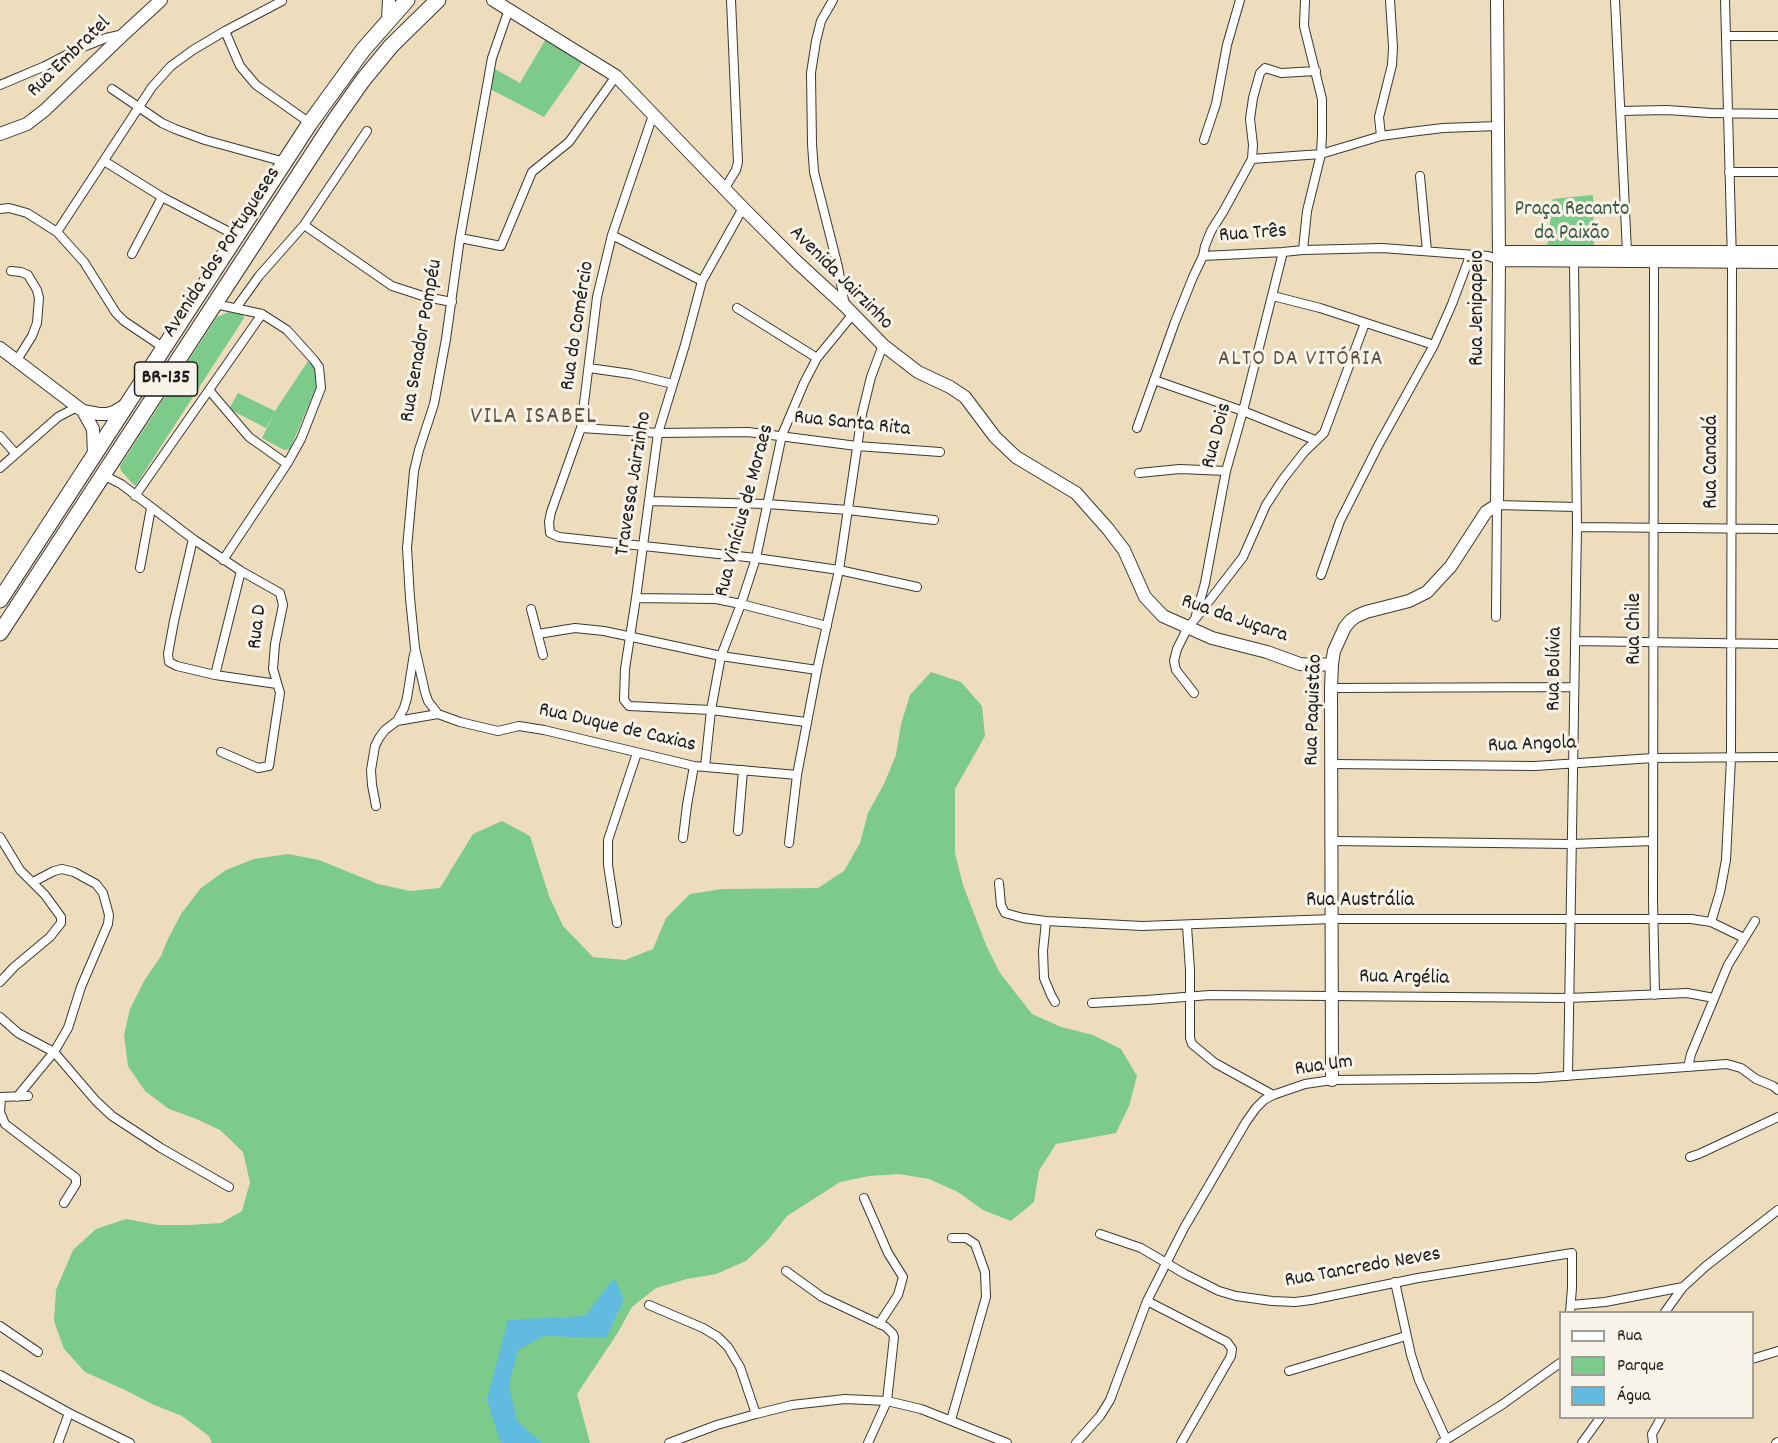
<!DOCTYPE html>
<html>
<head>
<meta charset="utf-8">
<style>
	body { margin:0 }
	#map { position:relative; width:1778px; height:1443px; overflow:hidden; background:#eeddbc; font-family:Dekko,sans-serif }
	canvas { display:block }
	.legend { position:absolute; left:1559px; top:1311px; width:195px; height:108px; box-sizing:border-box; background:#f7f3e8; border:2px solid #9f9d96; margin:0; padding:8px 10px; list-style:none; font-size:18px; color:#1c1c1c }
	.legend li { display:flex; align-items:center; gap:12px; height:30px }
	.legend b { width:30px; border:2px solid #9f9d96 }
</style>
</head>
<body>
<div id="map">
<canvas width="1778" height="1443"></canvas>
<ul class="legend">
<li><b style="height:8px;background:#fff"></b>Rua</li>
<li><b style="height:16px;background:#7ccb8b"></b>Parque</li>
<li><b style="height:16px;background:#61badf"></b>Água</li>
</ul>
</div>
<script>
const g = document.querySelector('canvas').getContext('2d');
g.lineJoin = 'round';
function fill(path, color) {
  g.fillStyle = color;
  g.fill(path, 'evenodd');
}
function poly(rows) {
  const path = new Path2D();
  for (const r of rows) {
    path.moveTo(r[0], r[1]);
    for (let i = 2; i < r.length; i += 2) path.lineTo(r[i], r[i + 1]);
  }
  return path;
}
function strokePath(path, color, width, dash) {
  g.strokeStyle = color;
  g.lineWidth = width;
  g.lineCap = dash ? 'butt' : 'round';
  g.setLineDash(dash || []);
  g.stroke(path);
}
function drawText(font, color, halo, rows, align = 'center') {
  g.font = font + ' Dekko,sans-serif';
  g.lineWidth = 6;
  g.setLineDash([]);
  g.textBaseline = 'middle';
  g.strokeStyle = halo;
  g.fillStyle = color;
  for (const [text, x, y, turn = 0] of rows) {
    g.save();
    g.translate(x, y);
    g.rotate((+turn || 0) * Math.PI / 180);
    g.textAlign = isNaN(turn) ? turn : align;
    if (halo) g.strokeText(text, 0, 0);
    g.fillText(text, 0, 0);
    g.restore();
  }
}
const green = poly([
	[547,37,584,60,544,117,490,89,493,68,520,83],
	[1593,195,1594,248,1547,248,1553,199],
	[229,312,243,314,244,318,136,485,134,485,121,471,120,466,217,317],
	[310,358,315,364,318,383,290,449,284,450,262,438,273,416,266,428,229,409,238,393,275,411],
	[931,672,961,682,982,706,985,736,955,789,955,853,963,885,986,945,1000,973,1032,1014,1061,1027,1093,1035,1121,1049,1137,1076,1129,1106,1116,1133,1056,1144,1039,1171,1034,1202,1011,1221,983,1210,958,1192,929,1179,899,1174,869,1176,840,1182,787,1216,768,1240,746,1261,716,1274,687,1279,656,1288,632,1307,617,1334,577,1394,590,1443,212,1443,209,1436,182,1416,152,1404,125,1390,85,1372,64,1349,54,1321,56,1290,73,1250,96,1229,126,1219,158,1225,190,1225,221,1223,242,1211,250,1182,243,1152,220,1130,194,1118,169,1109,145,1091,128,1066,124,1035,130,1009,144,981,161,956,167,941,181,914,201,888,226,870,254,859,288,854,319,860,378,884,410,891,440,888,473,834,502,821,530,836,549,896,563,926,593,957,625,960,653,949,666,918,690,894,722,889,818,888,844,871,860,843,868,813,884,784,896,755,901,724,910,695]
]);
const water = poly([
	[614,1278,624,1299,606,1338,544,1336,518,1350,509,1386,517,1421,542,1443,503,1443,500,1441,487,1400,508,1320,585,1316]
]);
const street = poly([
	[833,0,821,21,816,41,811,73,812,144,814,172,838,267,845,306],
	[1615,0,1627,252],
	[225,31,240,66,256,85,310,123],
	[1726,36,1778,36],
	[0,85,45,66,78,49,106,38,124,34],
	[112,89,162,123,175,129,205,140,285,162],
	[1621,111,1667,110,1710,113,1778,114],
	[653,115,612,235,597,297,581,428,551,512,549,522,550,533,559,537,756,558,839,570,917,587],
	[1381,136,1379,117,1392,65,1393,47,1390,0],
	[1204,140,1216,104,1227,45,1240,0],
	[1252,159,1321,154,1381,136,1410,132,1443,128,1498,126],
	[104,161,162,197,237,236],
	[1729,172,1778,172],
	[1420,176,1427,251],
	[725,188,736,170,738,162,731,0],
	[743,208,702,281,685,345,658,433,636,598,625,669,624,700,629,706,711,710,806,722],
	[0,209,9,208,27,213,57,232,84,262,116,313,124,321,164,348],
	[304,225,392,286,426,297,452,302],
	[57,232,152,87,171,66,193,50,225,31,282,1],
	[612,235,702,281],
	[460,238,501,246,532,172,569,142,616,76],
	[1303,250,1307,211,1321,154,1322,135,1322,99,1304,26,1305,0],
	[132,254,162,197],
	[1203,256,1283,252,1303,250,1382,248,1488,256,1499,260],
	[1654,262,1653,900,1655,995],
	[11,271,21,272,28,275,37,290,39,298,37,323,32,336,17,360],
	[1273,296,1320,308,1434,345],
	[215,304,262,314,287,330,314,360,319,367,321,388,301,439,287,464,223,560],
	[236,308,259,276,304,225,367,131],
	[737,308,817,358],
	[589,368,631,374,673,384],
	[1154,380,1243,411,1315,440],
	[209,390,249,437,287,464],
	[581,428,658,433,748,432,857,446,940,452],
	[1137,428,1175,322,1193,277,1203,256,1205,246,1211,231,1223,212,1252,159,1253,145,1250,119,1253,98,1260,73,1265,68,1281,73,1316,71],
	[0,436,15,453],
	[0,468,58,417,77,407],
	[1139,473,1180,469,1226,471],
	[103,475,121,484,193,539,241,571,280,593,283,605,275,644,273,669,280,693,269,766,258,768,221,752],
	[135,496,262,314],
	[650,501,767,504,848,510,934,520],
	[1577,527,1778,529],
	[193,539,174,621,168,654,169,662,177,666,215,675,277,684],
	[140,568,151,508],
	[1321,575,1340,521,1378,446,1434,345,1452,304,1470,256],
	[636,598,716,599,741,604,827,626],
	[531,609,543,655],
	[1496,617,1497,505,1576,507],
	[1196,618,1243,557,1266,505,1283,479,1305,451,1324,433,1365,323],
	[538,634,575,628,604,631,721,656,817,670],
	[1575,641,1778,644],
	[215,675,241,571],
	[1331,688,1574,687],
	[1194,693,1176,670,1174,661,1177,649,1188,627,1195,619,1205,583,1226,471,1243,411,1283,252],
	[438,714,428,701,425,692,415,648,410,598,407,548,414,471,419,450,434,404,446,339,460,238,492,58,509,9],
	[397,721,438,714,460,722,498,731,519,726,544,730,694,766,797,775],
	[1333,764,1535,766,1653,758,1778,757],
	[705,767,711,710,721,656,741,604,756,558,782,435,804,383,817,358,853,314],
	[376,806,372,785,371,770,375,746,379,738,385,730,397,721,404,708,407,698,414,654],
	[738,831,743,770],
	[0,837,20,870,45,895,61,917,61,923,50,937,14,967,0,982],
	[683,838,687,805,694,766],
	[1333,841,1572,844,1653,841],
	[789,843,797,775,817,670,839,570,862,414,871,377,883,345],
	[999,883,1001,905,1005,913,1023,918,1046,921,1142,926,1332,919,1691,919,1711,922,1744,938],
	[1046,921,1043,951,1044,978,1051,995,1055,1002],
	[1711,922,1720,892,1726,860,1731,758,1732,262,1725,0],
	[617,923,608,865,608,840,637,753],
	[1187,926,1190,970,1190,1038,1192,1044,1215,1063,1273,1095],
	[1092,1003,1146,1000,1210,995,1569,998,1687,993,1714,998],
	[0,1017,18,1033,54,1052,96,1101,112,1116,161,1148,229,1187],
	[1688,1067,1691,1054,1728,965,1755,921],
	[1568,1076,1577,527,1574,261],
	[0,1097,28,1096],
	[17,1097,54,1052,68,1028,81,987,108,924,109,915,103,893,96,884,74,872,62,869,54,871,33,882],
	[1,1098,0,1112,5,1124,76,1178,76,1184,64,1203],
	[1690,1157,1699,1154,1778,1117],
	[864,1198,888,1253,903,1277,898,1295,879,1324],
	[1100,1234,1141,1248,1185,1274,1219,1291,1236,1296,1272,1301,1295,1302,1311,1300,1418,1278,1572,1253,1572,1288,1570,1312],
	[786,1271,822,1297,886,1327,893,1334,894,1337,887,1401,868,1443],
	[1395,1282,1411,1355,1419,1380,1446,1439],
	[1147,1301,1227,1342,1232,1349,1231,1356,1227,1363,1181,1443],
	[649,1305,703,1328,718,1337,728,1347,740,1367,756,1414],
	[1571,1305,1605,1302,1683,1287],
	[1665,1312,1683,1287,1706,1266,1778,1210],
	[0,1326,38,1352],
	[1752,1359,1778,1351],
	[1289,1371,1406,1336],
	[0,1375,69,1413,130,1443],
	[951,1420,986,1297,985,1272,975,1244,966,1238,952,1238],
	[58,1443,69,1413],
	[669,1443,717,1425,756,1414,792,1405,845,1399,887,1401,921,1409,1007,1443],
	[1076,1443,1100,1416,1110,1400,1147,1301,1184,1228,1246,1122,1256,1108,1264,1100,1273,1095,1305,1084,1332,1080,1537,1078,1727,1064,1741,1068,1756,1079,1773,1086,1778,1090],
	[1441,1443,1503,1404,1560,1363],
	[1582,1443,1600,1418],
	[1653,1443,1652,1434,1661,1418],
	[1776,1443,1778,1442]
]);
const secondary = poly([
	[493,0,616,76,743,208,797,262,845,306,883,345,918,372,950,387,965,397,995,437,1016,457,1076,493,1108,529,1124,550,1145,597,1163,616,1212,638,1267,652,1300,664,1313,665,1332,664],
	[388,20,389,0],
	[0,134,27,124,45,110,124,34,161,0],
	[1499,252,1778,252],
	[1499,260,1778,262],
	[0,348,83,411,93,429,94,455],
	[83,411,99,414,107,414,114,412,127,404],
	[1332,1080,1331,688,1332,664,1334,651,1345,627,1351,620,1357,616,1366,612,1409,601,1427,592,1451,566,1486,512,1497,505,1499,260,1497,0]
]);
const highway = poly([
	[0,600,310,123,363,50,407,0],
	[0,633,332,124,363,80,391,46,438,0]
]);
const shields = [
	[166,379,63]
];
const shieldNames = [
	["BR-135",166,379]
];
const streetNames = [
	["Rua Embratel",70,58,-44],
	["Rua Três",1253,235,-4],
	["Avenida dos Portugueses",223,253,-57],
	["Avenida Jairzinho",840,279,45],
	["Rua Jenipapeio",1479,308,-90],
	["Rua do Comércio",579,326,-81],
	["Rua Senador Pompéu",423,341,-80],
	["Rua Santa Rita",852,425,6],
	["Rua Dois",1218,436,-75],
	["Rua Canadá",1713,462,-90],
	["Travessa Jairzinho",635,484,-81],
	["Rua Vinícius de Moraes",746,511,-75],
	["Rua da Juçara",1234,620,19],
	["Rua D",259,627,-83],
	["Rua Chile",1636,629,-90],
	["Rua Bolívia",1556,669,-89],
	["Rua Paquistão",1315,710,-88],
	["Rua Duque de Caxias",617,729,13],
	["Rua Angola",1532,746,-2],
	["Rua Austrália",1360,902],
	["Rua Argélia",1404,979,1],
	["Rua Um",1324,1067,-8],
	["Rua Tancredo Neves",1363,1269,-10]
];
const parkNames = [
	["Praça Recanto",1572,211],
	["da Paixão",1572,235]
];
const neighbourhoodNames = [
	["ALTO DA VITÓRIA",1301,361]
];
const quarterNames = [
	["VILA ISABEL",534,419]
];
fill(green, '#7ccb8b');
fill(water, '#61badf');
strokePath(street, '#3c3934', 10);
strokePath(secondary, '#3c3934', 14);
strokePath(highway, '#3c3934', 17);
strokePath(street, '#fff', 8);
strokePath(secondary, '#fff', 12);
strokePath(highway, '#fff', 15);
for (const [x, y, w] of shields) {
  const box = new Path2D();
  box.roundRect(x - w / 2, y - 17, w, 34, 4.5);
  g.fillStyle = '#f7f3e8';
  g.fill(box);
  strokePath(box, '#1c1c1c', 1.5);
}
drawText('bold 20px', '#1c1c1c', null, shieldNames);
drawText('21px', '#1c1c1c', '#f7f3e8', streetNames);
drawText('21px', '#3e5943', '#f7f3e8', parkNames);
g.letterSpacing = '1.5px';
drawText('22px', '#605141', '#f7f3e8', neighbourhoodNames);
g.letterSpacing = '0px';
g.letterSpacing = '1.5px';
drawText('24px', '#605141', '#f7f3e8', quarterNames);
g.letterSpacing = '0px';
</script>
</body>
</html>
